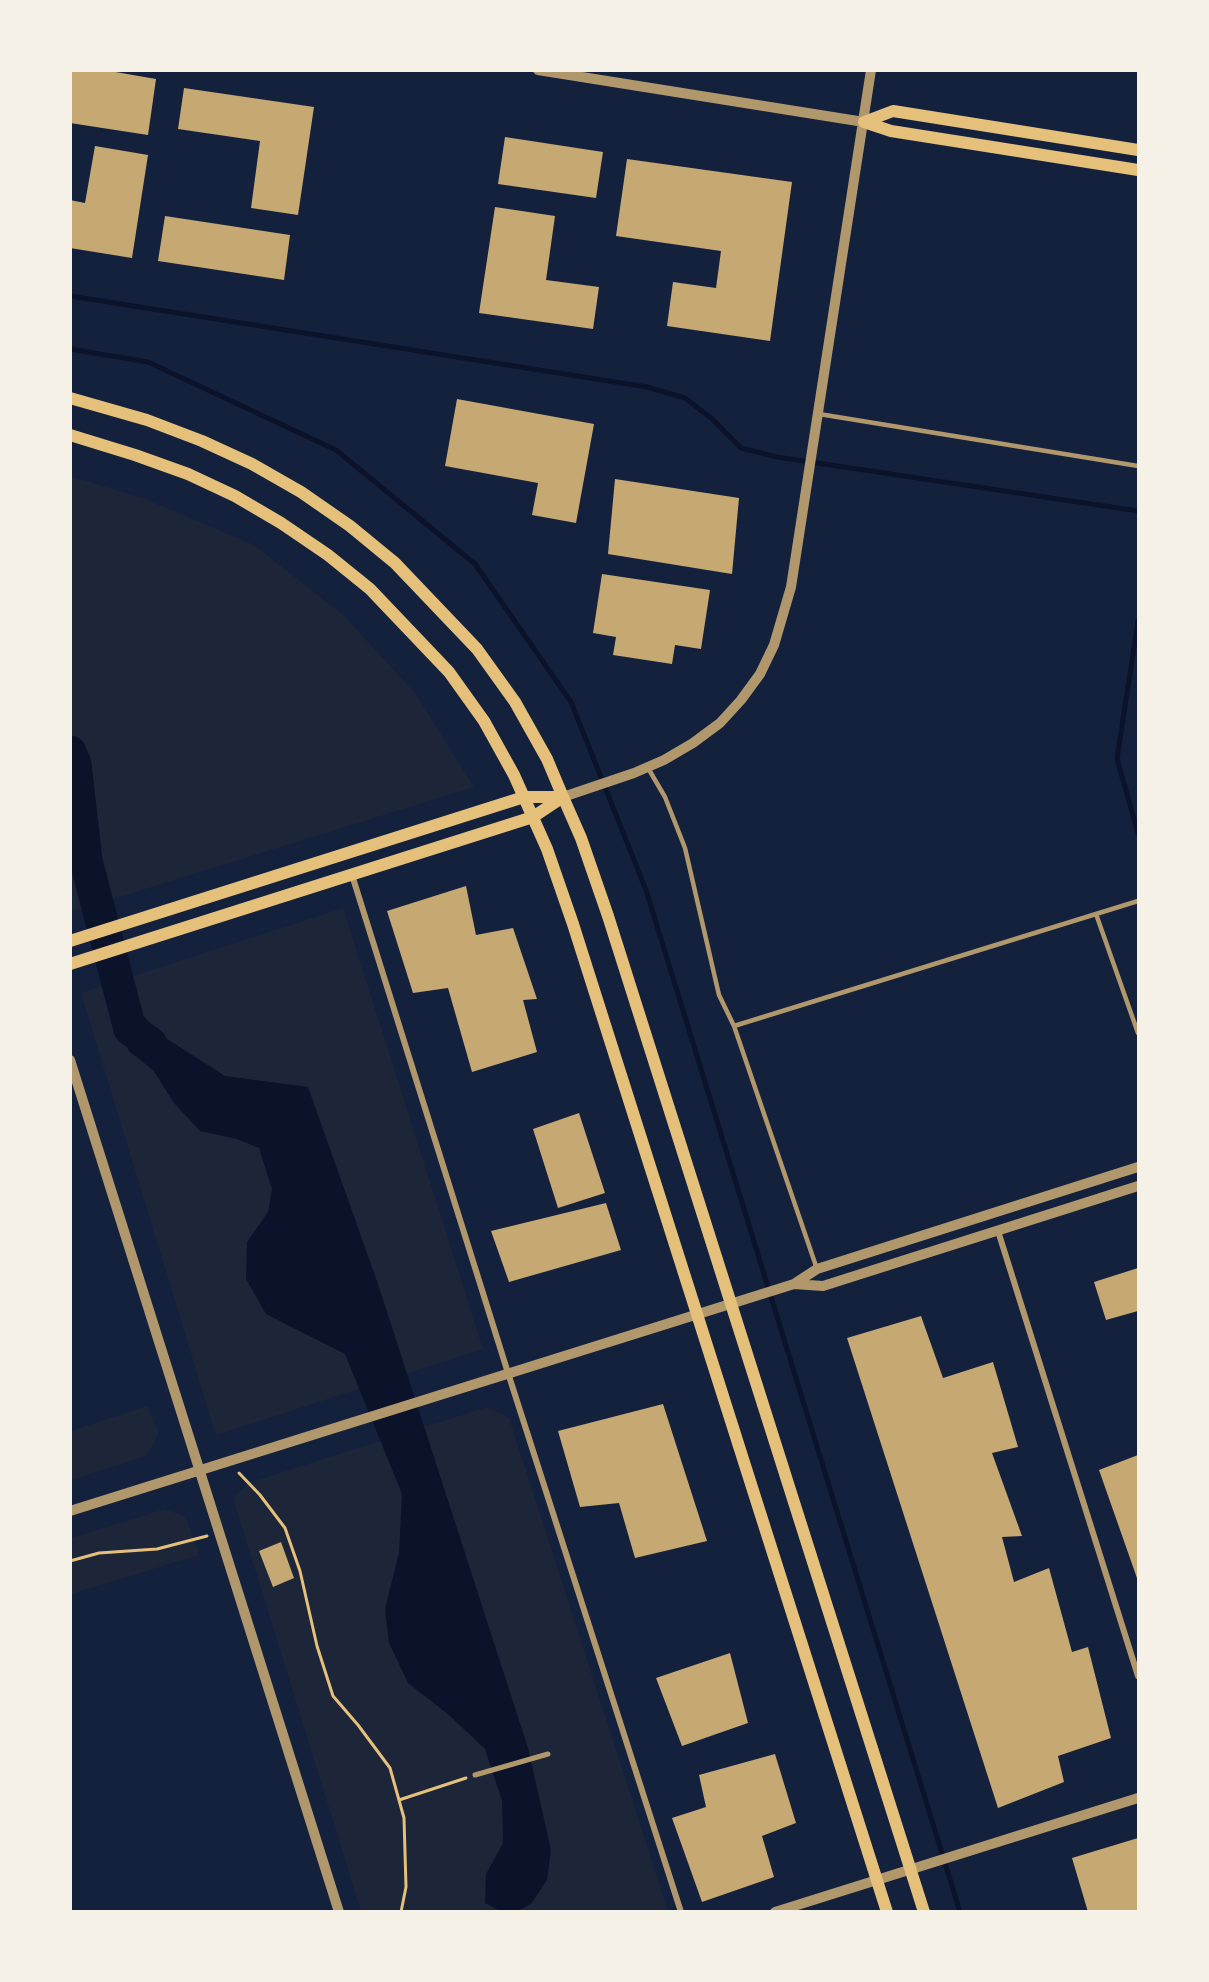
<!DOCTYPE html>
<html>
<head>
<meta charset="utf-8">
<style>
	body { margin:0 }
	#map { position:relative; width:1209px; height:1982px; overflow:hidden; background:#14213d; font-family:"Golos Text",sans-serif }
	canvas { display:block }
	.frame { position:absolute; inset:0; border:72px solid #f6f1e7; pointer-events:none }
</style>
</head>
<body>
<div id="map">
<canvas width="1209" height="1982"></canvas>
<div class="frame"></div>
</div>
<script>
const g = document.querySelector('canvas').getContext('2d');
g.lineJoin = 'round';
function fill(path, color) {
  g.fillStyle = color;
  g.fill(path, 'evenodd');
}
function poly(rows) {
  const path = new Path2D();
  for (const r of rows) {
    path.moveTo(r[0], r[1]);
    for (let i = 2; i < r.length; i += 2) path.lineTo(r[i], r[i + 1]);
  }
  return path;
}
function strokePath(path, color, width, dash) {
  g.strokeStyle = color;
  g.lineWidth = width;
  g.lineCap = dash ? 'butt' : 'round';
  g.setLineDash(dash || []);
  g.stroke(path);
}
const green = poly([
	[70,476,145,499,254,545,343,615,415,693,474,787,71,912],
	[343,908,483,1349,216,1435,81,993],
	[148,1406,159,1434,146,1456,71,1480,71,1431],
	[487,1407,509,1418,667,1908,664,1911,361,1911,233,1498,248,1483],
	[165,1509,186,1517,199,1555,71,1594,71,1538]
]);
const water = poly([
	[134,1006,161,1035,225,1076,308,1087,378,1284,528,1748,551,1850,547,1880,531,1904,518,1911,500,1911,485,1903,486,1874,503,1843,502,1801,485,1749,449,1715,408,1683,389,1643,385,1609,399,1553,402,1494,345,1354,266,1314,246,1279,247,1242,268,1212,272,1189,259,1148,237,1139,200,1131,174,1103,153,1070,129,1051,113,1018]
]);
const stream = poly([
	[70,296,647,387,685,398,711,418,741,448,777,457,1138,511],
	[70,349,148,362,336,450,475,564,571,702,646,890,960,1912],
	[1138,621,1117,759,1138,833]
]);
const river = poly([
	[70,752,75,764,86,861,130,1029,151,1044]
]);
const building = poly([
	[70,70,104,70,156,79,148,135,70,123],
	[184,88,314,107,298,215,251,208,260,141,178,129],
	[505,137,603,152,596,198,498,184],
	[95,146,148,155,132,258,70,248,70,200,85,203],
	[627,159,792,182,770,341,667,326,673,282,716,288,721,251,616,236],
	[495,207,555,216,546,280,599,287,593,329,479,313],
	[165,216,290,235,284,280,158,261],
	[457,399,594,424,576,523,532,515,538,483,445,466],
	[615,479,739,498,732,574,608,554],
	[602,574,710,590,701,649,675,645,672,664,613,655,616,637,593,633],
	[466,886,476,935,513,928,537,999,523,1000,537,1052,472,1072,448,988,413,993,387,911],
	[579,1113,605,1193,558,1208,533,1129],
	[606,1203,621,1250,509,1282,491,1231],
	[1138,1268,1138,1311,1106,1320,1094,1282],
	[921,1316,943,1378,993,1362,1018,1447,992,1453,1022,1536,1002,1537,1014,1582,1049,1568,1072,1652,1088,1647,1111,1738,1058,1756,1064,1782,998,1808,847,1338],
	[663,1404,707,1541,635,1558,619,1503,580,1507,558,1431],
	[1138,1455,1138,1581,1099,1470],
	[281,1542,294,1578,273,1587,259,1551],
	[730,1653,748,1723,682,1746,656,1678],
	[775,1754,796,1823,762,1836,774,1877,702,1902,672,1818,706,1807,699,1775],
	[1138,1838,1138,1912,1088,1912,1072,1858]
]);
const path = poly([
	[239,1473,260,1495,285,1528,300,1571,317,1646,333,1696,358,1725,390,1768,404,1818,406,1887,401,1912],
	[70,1561,99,1553,157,1549,207,1536],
	[399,1800,466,1778]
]);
const service = poly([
	[819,414,1138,466],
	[648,768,665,797,685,848,719,995,734,1026,817,1269],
	[1096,914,1138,1033],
	[734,1026,1138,901]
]);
const pedestrian = poly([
	[475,1775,548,1754]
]);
const minor = poly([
	[352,875,508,1373,681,1912],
	[998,1231,1138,1676]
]);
const tertiary = poly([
	[538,70,864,122],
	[563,797,634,773,664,760,693,743,720,723,741,700,760,674,774,645,791,587,871,70],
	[70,1060,339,1912],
	[794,1284,823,1286,1138,1186],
	[70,1511,794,1284,817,1269,1138,1167],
	[775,1912,1138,1798]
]);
const secondary = poly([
	[864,122,893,111,1138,150],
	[864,122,891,131,1138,170],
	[70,398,147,420,202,441,252,464,301,492,350,526,395,563,477,649,515,702,547,759,563,797,581,838,608,916,924,1912],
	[70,435,135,455,188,474,235,496,281,523,328,555,370,589,449,672,484,721,514,775,547,849,573,924,887,1912],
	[70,941,524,797,562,797],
	[70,964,533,817,563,797]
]);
fill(green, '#1d2539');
fill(water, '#0b132b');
strokePath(stream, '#0b132b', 5);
strokePath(river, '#0b132b', 33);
fill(building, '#c6a872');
strokePath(path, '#e5c07b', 3);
strokePath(service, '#b1986c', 4.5);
strokePath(pedestrian, '#b1986c', 5);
strokePath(minor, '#b1986c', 6);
strokePath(tertiary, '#b1986c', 10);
strokePath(secondary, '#e5c07b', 12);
</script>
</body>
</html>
